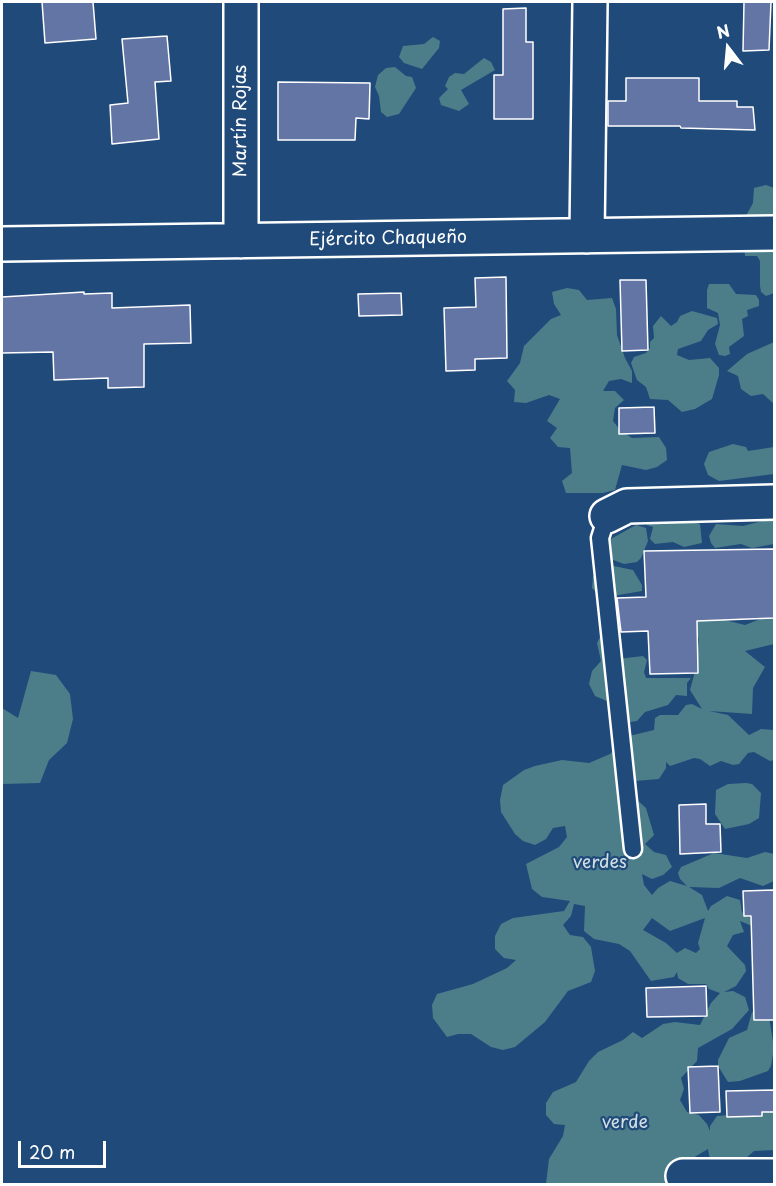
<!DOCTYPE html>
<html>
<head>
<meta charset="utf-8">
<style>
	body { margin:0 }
	#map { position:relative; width:776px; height:1186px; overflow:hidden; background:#1f4a7a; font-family:"Playpen Sans",sans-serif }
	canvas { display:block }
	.frame { position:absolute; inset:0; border:3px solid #fff; pointer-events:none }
	.north { position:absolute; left:698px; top:18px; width:60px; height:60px; -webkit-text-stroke:4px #1f4a7a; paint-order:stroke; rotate:344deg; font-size:16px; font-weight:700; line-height:24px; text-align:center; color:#fff }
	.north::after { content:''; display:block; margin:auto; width:21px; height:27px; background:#fff; clip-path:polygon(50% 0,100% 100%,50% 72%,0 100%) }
	.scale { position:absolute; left:18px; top:1141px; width:88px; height:27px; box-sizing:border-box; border:3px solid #fff; border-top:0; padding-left:8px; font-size:18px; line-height:21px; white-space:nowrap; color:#fff; -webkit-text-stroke:4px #1f4a7a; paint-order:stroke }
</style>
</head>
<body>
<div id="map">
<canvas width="776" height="1186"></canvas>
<div class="frame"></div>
<div class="north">N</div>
<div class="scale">20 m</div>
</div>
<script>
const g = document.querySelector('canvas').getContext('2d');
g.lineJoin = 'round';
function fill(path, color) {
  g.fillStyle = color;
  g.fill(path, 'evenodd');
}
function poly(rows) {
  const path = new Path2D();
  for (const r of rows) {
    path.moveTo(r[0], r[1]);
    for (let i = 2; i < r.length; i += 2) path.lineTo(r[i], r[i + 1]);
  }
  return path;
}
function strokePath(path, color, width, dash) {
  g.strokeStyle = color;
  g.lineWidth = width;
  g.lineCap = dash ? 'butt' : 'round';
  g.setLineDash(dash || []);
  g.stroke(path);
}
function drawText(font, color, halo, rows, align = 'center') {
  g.font = font + ' "Playpen Sans",sans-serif';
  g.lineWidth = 4.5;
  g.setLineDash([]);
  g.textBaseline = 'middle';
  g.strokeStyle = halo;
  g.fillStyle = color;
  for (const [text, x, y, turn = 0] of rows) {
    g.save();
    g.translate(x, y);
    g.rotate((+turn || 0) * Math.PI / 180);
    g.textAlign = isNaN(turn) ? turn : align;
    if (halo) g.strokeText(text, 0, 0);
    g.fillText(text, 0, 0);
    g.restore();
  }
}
const green = poly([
	[433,37,440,41,439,48,422,69,404,63,399,57,403,46,424,44],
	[484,58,491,62,495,70,461,90,469,104,459,111,441,105,439,98,448,89,445,86,449,77,455,73,464,74],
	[395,67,406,76,412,77,416,88,399,114,387,117,381,112,379,96,375,87,378,75,386,68],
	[766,185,774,188,774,293,766,296,761,292,760,286,760,261,757,256,745,256,742,223,753,203,754,188],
	[709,284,729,284,736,294,756,295,759,300,759,306,747,310,748,316,742,319,744,336,729,347,730,354,725,356,719,355,715,344,720,325,718,313,707,308,707,290],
	[567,288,579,290,587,300,612,298,616,309,617,335,625,358,632,371,632,383,621,379,609,381,603,391,615,391,624,400,615,408,613,421,621,431,632,438,659,437,666,448,667,460,657,467,646,470,622,465,615,490,603,493,566,493,562,481,572,473,570,448,558,447,550,438,557,428,547,421,560,399,549,395,526,403,514,402,515,390,507,381,520,363,524,346,551,319,561,315,554,304,552,292],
	[692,311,717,318,718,324,708,330,701,341,678,349,677,355,689,360,710,358,719,368,719,375,712,399,695,409,682,412,668,400,650,399,646,387,637,380,631,363,634,357,646,353,650,348,650,342,654,338,653,326,661,316,671,326,677,322,680,316],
	[774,342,774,404,763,394,751,396,741,389,738,376,727,371,747,354],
	[733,444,746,447,748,451,774,447,774,474,719,481,708,475,704,464,709,452],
	[680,517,700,524,702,543,684,547,673,542,655,544,650,539,653,527,647,525,647,519],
	[774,518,774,544,752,548,741,544,715,548,711,543,709,536,716,524,743,526],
	[636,525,646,528,648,541,641,558,637,562,624,564,608,558,607,541],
	[609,565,633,570,642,585,642,591,607,597,596,592,592,588,593,576,605,570],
	[660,604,745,625,768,616,774,610,774,644,745,651,765,667,753,688,752,714,709,711,728,715,749,735,761,729,774,730,774,760,770,761,754,752,748,753,739,764,733,765,721,761,710,766,700,759,694,758,670,766,666,762,666,768,659,779,635,781,628,792,646,808,654,835,645,844,654,852,666,855,672,867,663,875,652,879,642,874,644,885,652,895,658,888,670,881,687,886,680,879,678,873,681,867,714,853,747,858,765,852,774,854,774,881,763,886,740,878,719,888,689,887,702,895,708,911,711,906,727,896,740,900,742,912,747,917,760,918,757,928,740,921,744,932,733,935,727,946,745,965,746,971,736,986,724,992,733,991,745,997,749,1010,732,1029,698,1048,697,1061,681,1078,684,1089,680,1100,687,1112,699,1115,707,1124,710,1131,710,1126,717,1116,730,1115,765,1102,774,1106,774,1150,754,1151,745,1159,722,1166,710,1160,708,1149,676,1168,676,1184,546,1184,549,1159,563,1136,565,1125,554,1124,546,1115,546,1103,553,1092,576,1082,589,1061,598,1052,623,1040,633,1032,642,1038,663,1024,675,1022,700,1025,711,1003,720,993,709,989,706,984,688,984,678,978,677,972,674,977,651,981,630,951,619,944,594,939,584,931,585,906,574,904,571,916,563,925,570,935,583,937,591,947,595,971,591,982,568,991,545,1022,515,1047,503,1050,491,1047,471,1034,458,1034,447,1037,433,1018,432,1005,437,994,473,984,507,968,516,960,504,958,495,949,495,936,501,924,513,918,564,911,570,901,542,897,532,889,526,864,559,847,567,837,565,826,553,828,546,839,535,845,523,841,515,834,501,812,500,800,503,785,524,770,535,766,562,760,589,763,610,754,629,736,654,730,655,718,660,715,678,715,686,705,692,704,702,709,690,690,697,664,699,639,694,628],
	[652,918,670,931,705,918,698,943,700,949,696,953,685,948,677,953,666,943,643,930],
	[612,631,618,659,643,656,647,660,644,672,646,678,691,678,687,683,687,696,676,695,668,705,645,712,637,721,625,723,612,703,595,696,589,684,592,671,601,661,597,643,600,637],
	[31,671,56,675,70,694,73,719,67,743,49,760,40,783,2,784,2,708,18,718],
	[746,783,752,784,761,793,759,818,749,824,725,829,715,814,716,790,728,784],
	[752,1012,769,1017,774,1048,771,1066,768,1071,740,1081,728,1082,718,1066,718,1060,729,1038,747,1030]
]);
const building = poly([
	[42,2,93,2,96,39,45,43,42,2],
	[744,2,771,2,769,50,743,51,744,2],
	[526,8,526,42,533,42,533,119,494,119,494,75,503,75,503,9,526,8],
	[167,36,171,81,155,82,159,139,112,144,110,105,128,103,122,39,167,36],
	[626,78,699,78,699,101,737,101,737,107,753,107,755,130,681,128,680,126,608,126,608,101,626,101,626,78],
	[278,82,370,83,369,119,356,118,355,140,278,140,278,82],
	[506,277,507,358,475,359,475,370,446,371,444,308,476,307,475,278,506,277],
	[620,280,646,280,648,350,622,351,620,280],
	[84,292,84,294,112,293,112,308,190,305,191,343,144,344,144,387,108,388,108,378,54,380,53,352,2,353,2,297,84,292],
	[401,293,402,315,359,316,358,294,401,293],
	[654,407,655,433,619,434,619,408,654,407],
	[774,549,774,618,697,621,698,673,650,674,648,631,621,632,617,598,646,597,644,551,774,549],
	[706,804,706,824,720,824,721,852,680,854,679,805,706,804],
	[774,890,774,1020,754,1020,751,916,744,916,743,891,774,890],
	[706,986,707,1016,647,1017,646,988,706,986],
	[718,1066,720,1112,690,1113,688,1067,718,1066],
	[774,1090,774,1112,762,1112,762,1116,727,1117,726,1091,774,1090]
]);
const service = poly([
	[607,516,600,538,633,849]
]);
const minor = poly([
	[241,2,241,241],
	[587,236,590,2],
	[2,244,774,233],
	[607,516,627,506,774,502],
	[683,1176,774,1176]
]);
const streetNames = [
	["Martín Rojas",241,121,-90],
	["Ejército Chaqueño",388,239,-1]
];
const parkNames = [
	["verdes",600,863],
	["verde",625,1123]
];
fill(green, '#4c7e8a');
fill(building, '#6375a4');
strokePath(building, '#fff', 1.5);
strokePath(service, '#fff', 21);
strokePath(minor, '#fff', 38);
strokePath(service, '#1f4a7a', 16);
strokePath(minor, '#1f4a7a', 33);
drawText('18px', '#fff', '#1f4a7a', streetNames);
drawText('18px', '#d2dfe2', '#1f4a7a', parkNames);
</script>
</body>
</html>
